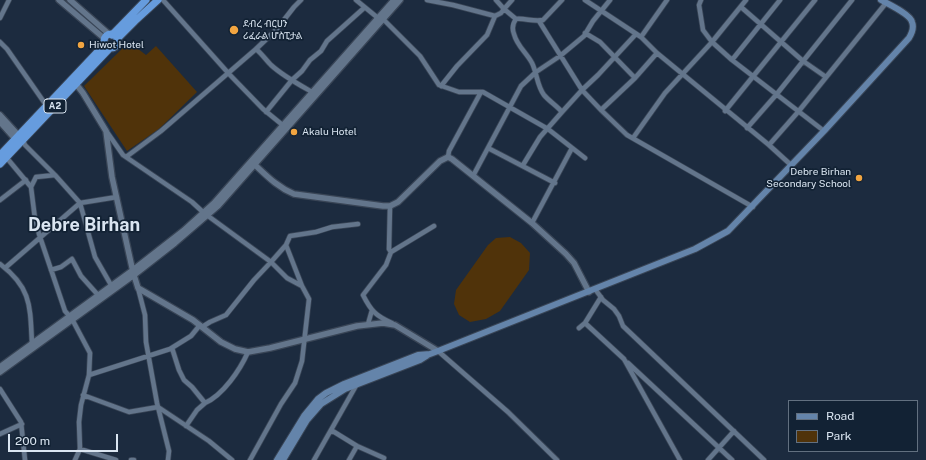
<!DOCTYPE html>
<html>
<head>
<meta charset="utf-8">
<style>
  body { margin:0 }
  #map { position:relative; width:926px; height:460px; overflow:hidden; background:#1c2b3f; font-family:"Public Sans",sans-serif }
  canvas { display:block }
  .legend { position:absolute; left:788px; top:400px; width:130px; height:52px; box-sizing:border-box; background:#122234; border:1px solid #627080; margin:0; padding:5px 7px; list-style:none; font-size:12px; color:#dae5f1 }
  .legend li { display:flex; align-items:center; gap:8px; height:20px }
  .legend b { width:20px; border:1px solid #627080 }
  .scale { position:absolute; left:8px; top:434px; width:110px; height:18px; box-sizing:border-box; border:2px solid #dae5f1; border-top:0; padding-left:5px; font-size:12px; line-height:14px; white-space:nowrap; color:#dae5f1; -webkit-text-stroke:3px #122234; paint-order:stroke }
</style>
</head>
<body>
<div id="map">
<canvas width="926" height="460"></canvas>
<ul class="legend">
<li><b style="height:5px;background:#6484aa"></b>Road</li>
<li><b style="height:11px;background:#50330a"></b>Park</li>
</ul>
<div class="scale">200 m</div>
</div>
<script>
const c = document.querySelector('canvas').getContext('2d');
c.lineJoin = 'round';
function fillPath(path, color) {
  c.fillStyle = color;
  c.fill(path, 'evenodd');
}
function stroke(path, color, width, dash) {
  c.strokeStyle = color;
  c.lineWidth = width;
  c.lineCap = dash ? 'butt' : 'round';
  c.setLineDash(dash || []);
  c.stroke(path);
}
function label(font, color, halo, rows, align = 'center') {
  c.font = font + ' "Public Sans","Noto Sans Ethiopic",sans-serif';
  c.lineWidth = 3.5;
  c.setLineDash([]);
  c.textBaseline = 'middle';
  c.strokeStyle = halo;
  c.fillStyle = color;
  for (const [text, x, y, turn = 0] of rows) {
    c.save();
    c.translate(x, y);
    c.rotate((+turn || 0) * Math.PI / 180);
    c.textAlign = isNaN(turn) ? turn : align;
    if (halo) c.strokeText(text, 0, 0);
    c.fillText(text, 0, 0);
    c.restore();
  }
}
fillPath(new Path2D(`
  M129,42L146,55L156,46L197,92L159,129L127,151L84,86Z
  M510,237L521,243L530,253L529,270L500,311L486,319L470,322L459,315L454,304L456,290L488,245L496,238Z`), '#50330a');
const minor = new Path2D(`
  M163,0L230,75L263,109L285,127
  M356,0L378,18L383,19L420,56L439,85L459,92H483L548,129L585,158
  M427,0L453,5L495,16L501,13L504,9L496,0
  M512,0L504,9L516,19
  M585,0L641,37L657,53L769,145L791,165
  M701,0L699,5L703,30L712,42L746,0
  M741,7L803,61L826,77
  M0,18L9,0
  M539,21L582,90L562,112C557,106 549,101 544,95C537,86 537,73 532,63C526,52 517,46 514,34C512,29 513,23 516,19C525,18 534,22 543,20L562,0
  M585,33L600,42L635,78
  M636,34L598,75L582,90L601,110L627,135L753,207
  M641,37L667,0
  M0,42L7,49L46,105
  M256,49L276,30L294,7L301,0
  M732,60L780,0
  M441,86L457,66L487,35L495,16
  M601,110L635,78L657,53
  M725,111L815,0
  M266,112L292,80L302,71L310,60L321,51L327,41L364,8
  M747,128L776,95L852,0
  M107,132L123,155L192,202L204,213L271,262L254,280L226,315L210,322L202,327
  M633,138L665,93L712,42L732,60L824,131
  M23,140L25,145L55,175
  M769,145L798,112L886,3
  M488,148L555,183
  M6,157L31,187L35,219L39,234L65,311L72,319L90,353L89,375L170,349L191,336L200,325
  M126,157L161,131L256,49C262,54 266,60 271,65C283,76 298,84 312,92
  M448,157L449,151L481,92
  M523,165L540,137L562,112
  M473,176L521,86L536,72L560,56L584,36L593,21L610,0
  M31,187L36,177L55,175L80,203L117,197
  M0,200L26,180
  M390,206L389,249L391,252
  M532,223L572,148
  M286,245L290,236L316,232L332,227L358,224
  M0,264C32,288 30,307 32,344
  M5,268L80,203L95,257L111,285
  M51,270L61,267L72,259L81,276L98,295
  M138,288L145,315L146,342L157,403L169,451L168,460
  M595,289L603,300L614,309L619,316L623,326L764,460
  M392,323C376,316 371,311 363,295L386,265L391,252L434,226
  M585,323L624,359L680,460
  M368,324L372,310
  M579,328L585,323L601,297
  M172,348L179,370L184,380L192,387L205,403L197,410L186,426
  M438,351L508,412L557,460
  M628,363L732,460
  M0,389L21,422L25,460
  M83,395L129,412L158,407L209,441L232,460
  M205,403C223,395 240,370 248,352
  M331,430L357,446L384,458
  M0,434L22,424
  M80,449L79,422L81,405L89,375
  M75,460L80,449L116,460
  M131,460H134
  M250,460L281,404L295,383L302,361L309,299L302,286L287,278L271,262L286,245L302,286
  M314,460L357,384V383
  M349,460L357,446
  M708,460L734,431`);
const tertiary = new Path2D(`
  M59,0L105,39
  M70,0L110,35
  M76,84L83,93L106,131L112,177L133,272L138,288L193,320L221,342L235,349L248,352L270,348L357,326L383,323L395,325L438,351
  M0,115L21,138
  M0,122L17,141
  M253,163C266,175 277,187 294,194L383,206H390L398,202L440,161L448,157L452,159L532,223L566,254L574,263L589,292
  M0,367L133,270L183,231L214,203L394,0
  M0,372L134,275L175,243L218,206L400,0`);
const secondary = new Path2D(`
  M277,460L304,416L318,399L326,393L344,384L418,355L430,354L438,351L695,249L728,231L824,131L909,38C912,33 914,27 912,22C910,14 888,4 881,0
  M283,460L307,420L321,404L345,389L420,360L428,355`);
const trunk = new Path2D(`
  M104 41a7 7 0 1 1 14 0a7 7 0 1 1-14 0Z
  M112,35L146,0
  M117,39L135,21L158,0
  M0,155L105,44
  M0,164L110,48`);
stroke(minor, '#394556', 6);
stroke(tertiary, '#394556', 8);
stroke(secondary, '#394556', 8);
stroke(trunk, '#394556', 9);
stroke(minor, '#63758b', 4.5);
stroke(tertiary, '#63758b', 5.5);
stroke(secondary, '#6484aa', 6);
stroke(trunk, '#669cde', 7);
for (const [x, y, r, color] of [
  [234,30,5,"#f2a541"],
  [81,45,4,"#f2a541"],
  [294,132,4,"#f2a541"],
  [859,178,4,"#f2a541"]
]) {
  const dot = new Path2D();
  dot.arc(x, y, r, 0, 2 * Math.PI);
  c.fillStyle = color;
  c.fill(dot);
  stroke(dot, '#122234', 1.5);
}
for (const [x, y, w] of [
  [55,106,22]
]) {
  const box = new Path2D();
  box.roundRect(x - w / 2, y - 7, w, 14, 3);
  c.fillStyle = '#122234';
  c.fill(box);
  stroke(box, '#dae5f1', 1);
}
label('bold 9px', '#dae5f1', null, [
  ["A2",55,106]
]);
label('10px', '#dae5f1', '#122234', [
  ["ደብረ ብርሀን",243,24],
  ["ሪፈራል ሆስፒታል",243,36],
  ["Hiwot Hotel",89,45],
  ["Akalu Hotel",302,132],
  ["Debre Birhan",851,172,"right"],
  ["Secondary School",851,184,"right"]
], 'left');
label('bold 18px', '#dae5f1', '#122234', [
  ["Debre Birhan",84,225]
]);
</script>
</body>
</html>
